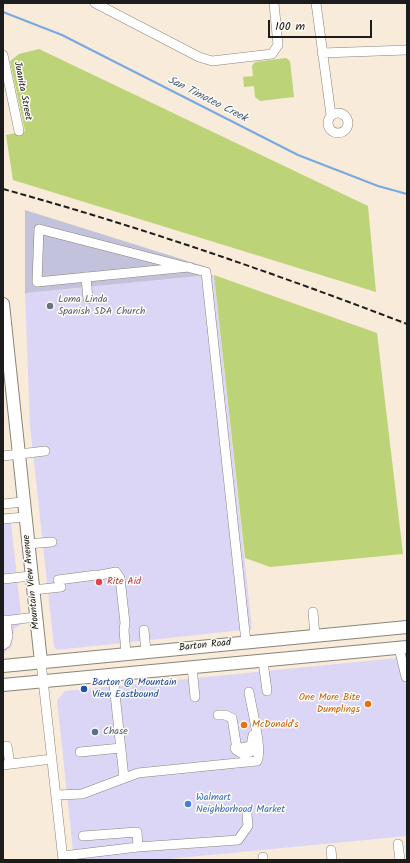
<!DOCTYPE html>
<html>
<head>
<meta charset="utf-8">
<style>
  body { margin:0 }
  #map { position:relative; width:410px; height:863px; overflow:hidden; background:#f8ebd9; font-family:Kalam,sans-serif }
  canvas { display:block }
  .frame { position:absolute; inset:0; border:4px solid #1c1c1c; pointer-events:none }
  .scale { position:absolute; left:268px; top:20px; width:104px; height:18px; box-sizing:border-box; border:2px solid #1c1c1c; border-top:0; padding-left:5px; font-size:12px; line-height:14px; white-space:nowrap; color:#1c1c1c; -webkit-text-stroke:3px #fdfcf7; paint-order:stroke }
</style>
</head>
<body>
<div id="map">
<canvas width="410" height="863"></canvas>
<div class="frame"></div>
<div class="scale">100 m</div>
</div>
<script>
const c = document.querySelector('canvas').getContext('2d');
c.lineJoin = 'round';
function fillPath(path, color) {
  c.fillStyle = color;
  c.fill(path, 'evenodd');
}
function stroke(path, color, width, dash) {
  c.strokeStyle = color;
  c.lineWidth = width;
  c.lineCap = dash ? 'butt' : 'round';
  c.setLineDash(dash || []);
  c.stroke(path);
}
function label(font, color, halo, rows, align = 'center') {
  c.font = font + ' Kalam,sans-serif';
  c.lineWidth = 3;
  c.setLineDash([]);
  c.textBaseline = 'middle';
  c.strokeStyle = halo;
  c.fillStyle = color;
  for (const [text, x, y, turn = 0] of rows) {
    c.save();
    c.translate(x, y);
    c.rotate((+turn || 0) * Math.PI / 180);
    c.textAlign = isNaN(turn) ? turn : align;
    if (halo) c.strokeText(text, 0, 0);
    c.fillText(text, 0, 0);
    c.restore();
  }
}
fillPath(new Path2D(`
  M214,275L252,629L57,650L54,647L30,425L25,293Z
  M3,513H10L22,624L14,629L12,646L3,654Z
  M407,657V836L158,860H74L57,700L65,691Z`), '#dcd6f6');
fillPath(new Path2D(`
  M25,210L210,268L211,275L25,293Z`), '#c2c2dc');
fillPath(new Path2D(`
  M39,49L368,206L376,292L13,180L6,135L25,131L10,61L19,54Z
  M286,58L290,61L294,97L260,101L255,97L254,86L244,87L243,77L253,76L252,66L255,62Z
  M214,275L377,333L403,554L270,567L245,558Z`), '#bcd378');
stroke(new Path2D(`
  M3,12L62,35L298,155L378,186L407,194`), '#78a8e2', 2);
const minor = new Path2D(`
  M95,3L199,57L212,61L272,54L278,45L274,3
  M316,3L331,115
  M322,53L407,50
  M3,55L19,131
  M328 123a10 10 0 1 1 20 0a10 10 0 1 1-20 0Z
  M189,267L37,282L39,229L206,272L246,642
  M86,277L88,299
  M3,456L45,451
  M3,504L23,502
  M3,519L24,517
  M27,544L52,542
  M100,575L116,572L120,578L125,623L124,630L126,654
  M3,579L31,576
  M58,580L96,575
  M33,590L61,587
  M313,612L315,636
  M3,621L36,617
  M144,630L146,652
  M3,645L6,643L8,636L6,620
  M399,648L406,677
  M263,661L267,691
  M41,662L63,860
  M192,667L195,697
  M113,675L124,778
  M218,715H225L232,718L237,749L251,746L253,735
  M7,746L10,764
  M235,748L236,750L244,755L253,751L254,743
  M80,752L121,748
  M3,765L52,759
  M56,795L82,794L138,773L257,761C263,750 251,706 249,692
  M83,836L137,832L138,847
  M398,844L400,860
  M331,850L332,860
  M63,856L138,847L238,840L248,826L247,814
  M263,857V860`);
const major = new Path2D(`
  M3,304L41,662
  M3,666L407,627
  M3,685L407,647`);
stroke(minor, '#8a847a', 10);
stroke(major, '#8a847a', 14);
stroke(minor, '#fff', 9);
stroke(major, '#fff', 12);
stroke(new Path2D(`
  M3,189C141,227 274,273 407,324`), '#1c1c1c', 2, [6, 3]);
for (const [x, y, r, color] of [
  [50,306,4,"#6b7280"],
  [99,582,4,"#e0444e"],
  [84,689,4,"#1a4fb4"],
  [368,704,4,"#e8710a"],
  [244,725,4,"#e8710a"],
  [95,732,4,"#5c6f8a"],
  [188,804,4,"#3f7fe0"]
]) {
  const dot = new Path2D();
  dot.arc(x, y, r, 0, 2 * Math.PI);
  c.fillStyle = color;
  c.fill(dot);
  stroke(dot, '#fdfcf7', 1.5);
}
label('10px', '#1c1c1c', '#fdfcf7', [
  ["Juanita Street",22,91,79],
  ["Mountain View Avenue",32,582,-96],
  ["Barton Road",205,646,-6]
]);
label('10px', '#5b616d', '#fdfcf7', [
  ["Loma Linda",58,300],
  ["Spanish SDA Church",58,312]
], 'left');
label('10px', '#be3a42', '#fdfcf7', [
  ["Rite Aid",107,582]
], 'left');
label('10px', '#164399', '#fdfcf7', [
  ["Barton @ Mountain",92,683],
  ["View Eastbound",92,695]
], 'left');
label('10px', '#c56008', '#fdfcf7', [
  ["One More Bite",360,698],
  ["Dumplings",360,710],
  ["McDonald's",252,725,"left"]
], 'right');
label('10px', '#4e5e75', '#fdfcf7', [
  ["Chase",103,732]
], 'left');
label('10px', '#366cbe', '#fdfcf7', [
  ["Walmart",196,798],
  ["Neighborhood Market",196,810]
], 'left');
label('italic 11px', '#455b75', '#fdfcf7', [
  ["San Timoteo Creek",207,100,27]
]);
</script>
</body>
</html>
